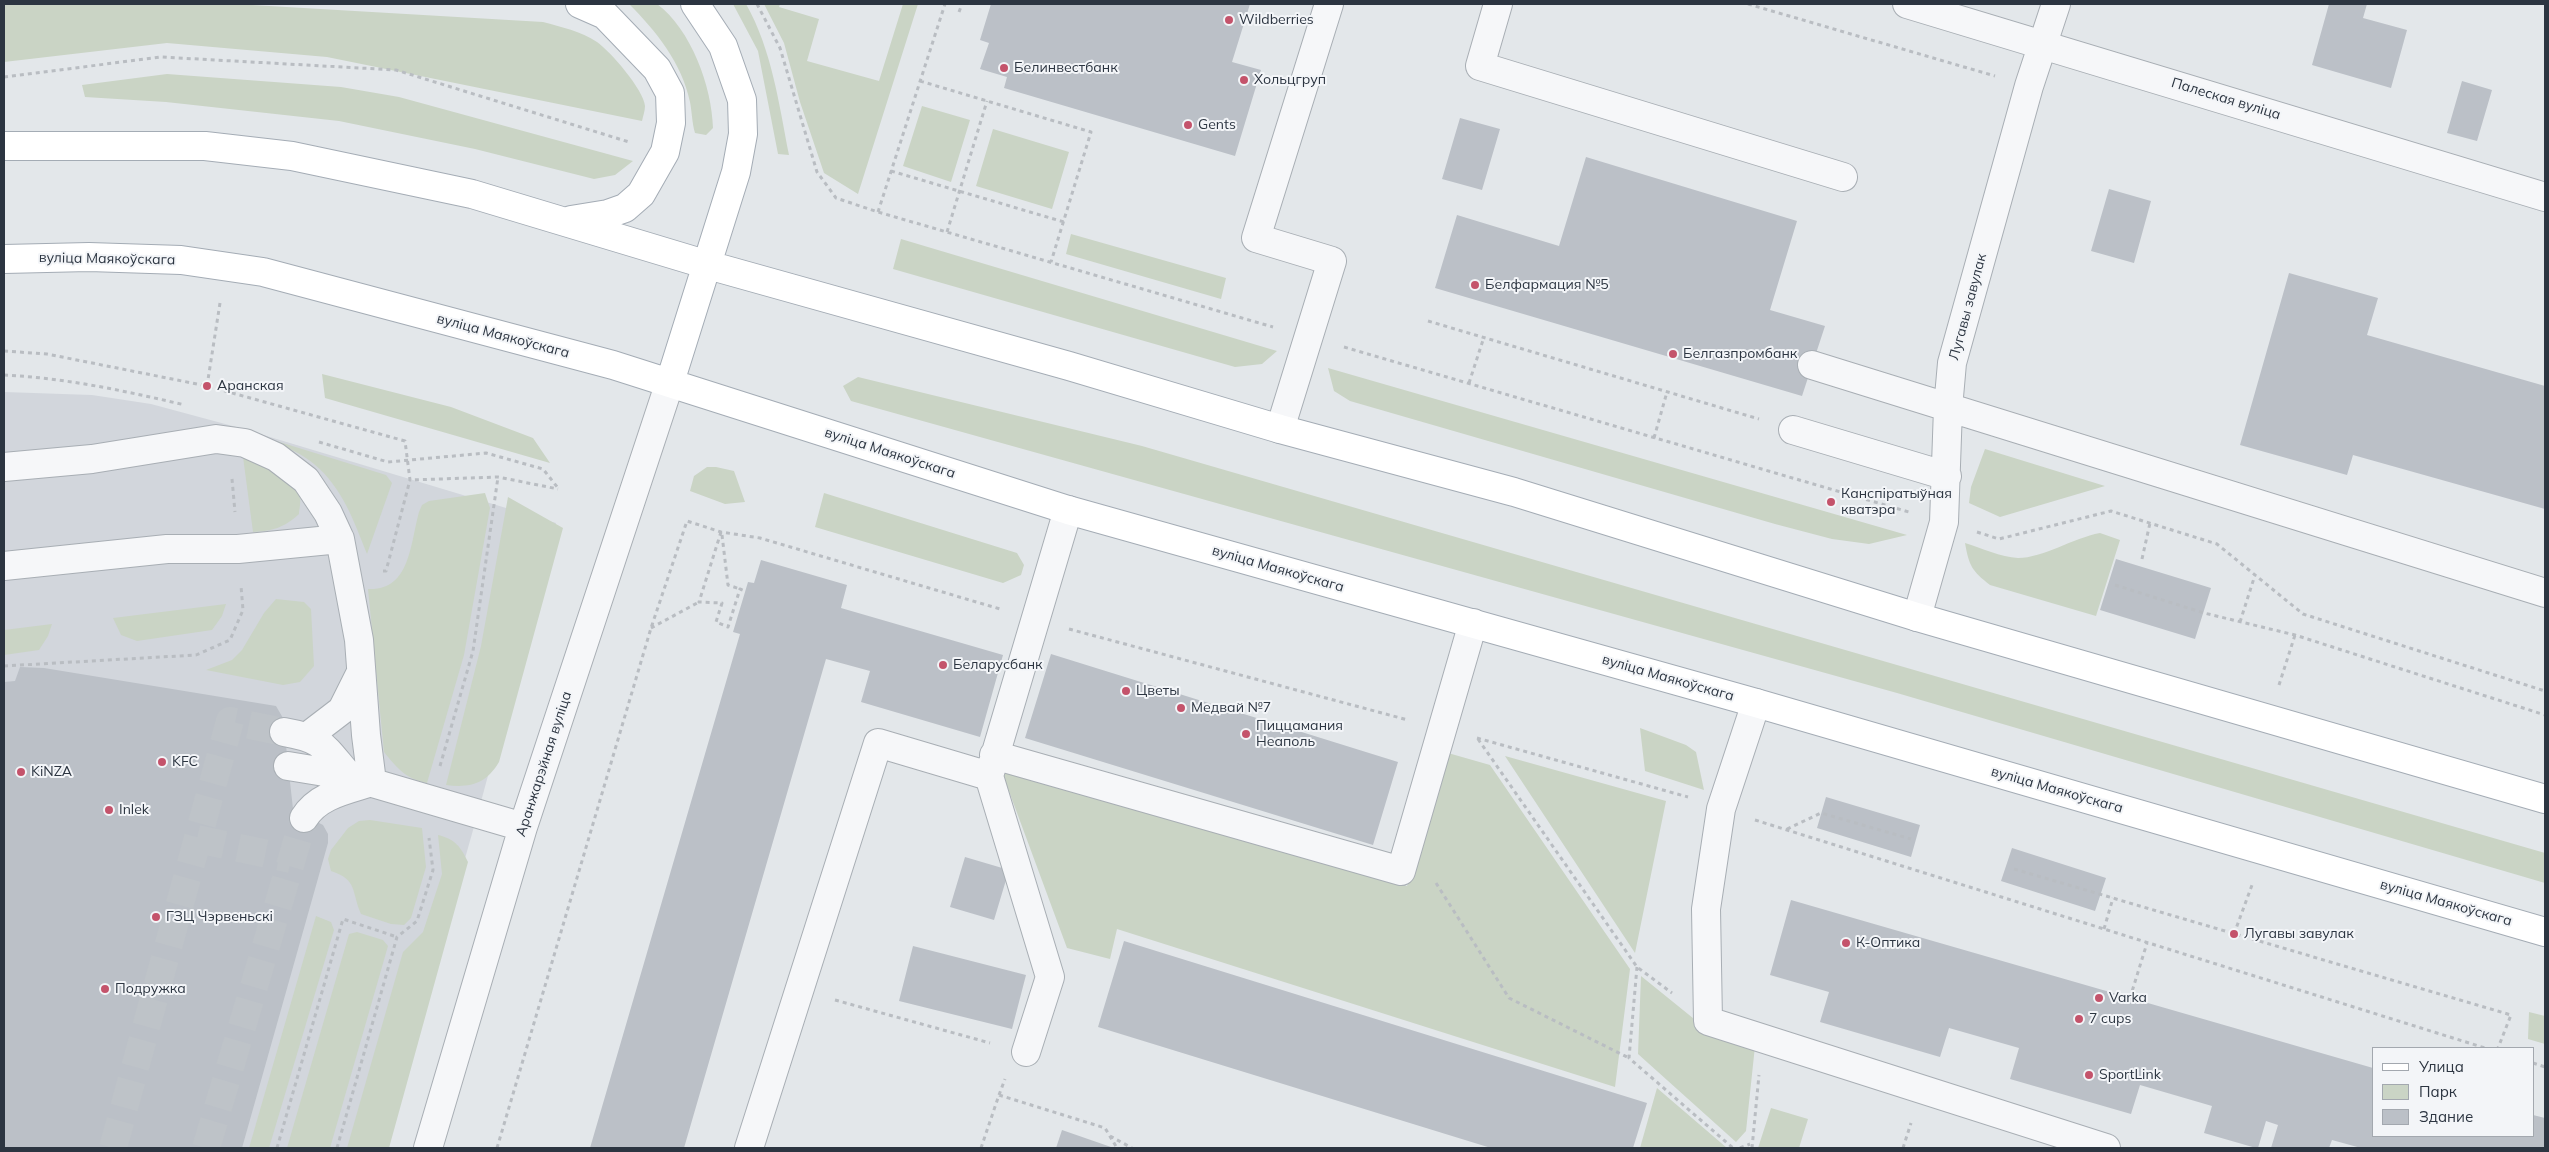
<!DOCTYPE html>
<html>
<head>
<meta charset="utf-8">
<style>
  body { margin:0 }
  #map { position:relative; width:2549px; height:1152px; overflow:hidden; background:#e3e7ea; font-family:Mulish,sans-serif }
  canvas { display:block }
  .frame { position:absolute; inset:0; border:5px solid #2c3541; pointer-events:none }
  .legend { position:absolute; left:2372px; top:1047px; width:162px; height:90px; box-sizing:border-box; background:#f3f5f8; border:1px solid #a3a8af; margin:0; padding:6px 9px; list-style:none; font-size:15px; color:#2c3541 }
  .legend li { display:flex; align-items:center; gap:10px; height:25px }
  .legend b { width:25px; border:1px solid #a3a8af }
</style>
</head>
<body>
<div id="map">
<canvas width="2549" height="1152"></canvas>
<div class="frame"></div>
<ul class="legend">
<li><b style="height:6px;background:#fff"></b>Улица</li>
<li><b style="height:14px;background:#cad4c5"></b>Парк</li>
<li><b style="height:14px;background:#bbc0c7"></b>Здание</li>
</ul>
</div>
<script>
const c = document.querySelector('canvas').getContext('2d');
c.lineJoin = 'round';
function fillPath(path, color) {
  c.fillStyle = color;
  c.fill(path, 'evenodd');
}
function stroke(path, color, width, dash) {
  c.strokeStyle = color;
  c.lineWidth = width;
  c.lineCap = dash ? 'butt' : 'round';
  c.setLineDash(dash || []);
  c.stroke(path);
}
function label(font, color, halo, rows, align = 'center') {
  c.font = font + ' Mulish,sans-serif';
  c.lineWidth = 4;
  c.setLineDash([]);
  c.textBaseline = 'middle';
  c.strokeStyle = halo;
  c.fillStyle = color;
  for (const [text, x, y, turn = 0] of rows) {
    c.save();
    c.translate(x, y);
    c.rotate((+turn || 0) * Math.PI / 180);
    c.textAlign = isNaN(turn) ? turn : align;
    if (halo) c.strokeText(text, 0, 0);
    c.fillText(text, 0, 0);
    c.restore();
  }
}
fillPath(new Path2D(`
  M4,392L92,395L151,404L240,428L556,523L479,809L383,1148H4Z`), '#d2d6dc');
fillPath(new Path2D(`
  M4,4H235L543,22C561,27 581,31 597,42C610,51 644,90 645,106C645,111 643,116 642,121L327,57L167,43L4,62Z
  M629,4H657C691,29 712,87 713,128L706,135L695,133C692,123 692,112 690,102C682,63 656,31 629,4Z
  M733,4H746C772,50 779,104 789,155L778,154L758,51Z
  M764,4H780L779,7L819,19L807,61L879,81L903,4H918L858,194L824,173L800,102L784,43Z
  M167,74L341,87L399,97L633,161L615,175L594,179L475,149L339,121L166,102L85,97L82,85Z
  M922,106L970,120L951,182L903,166Z
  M993,129L1069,152L1052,209L976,186Z
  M1071,234L1226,278L1221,299L1066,254Z
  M901,239L1277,351L1262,364L1235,367L893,269Z
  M1328,368L1907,535L1869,544L1832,539L1775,524L1350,401L1334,391Z
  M322,374L451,407L533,438L550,463L325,398Z
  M858,377L1142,446L2545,853V883L1897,693L851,401L843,386Z
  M273,440L386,475L392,483L367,554C354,521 342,487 314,464C303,454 286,448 273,440Z
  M1985,449L2105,486L2000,517L1969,503L1971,487Z
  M243,457C261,465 295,475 300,498C301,503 299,510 299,514C284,528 272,531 253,532Z
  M707,467H716L734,471L745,502L725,504L690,491L694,476Z
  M485,493L490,508L464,655L427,783C406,779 397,768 384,752L368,589C410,591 410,545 419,512L422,505L429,501Z
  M824,493L1017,553L1024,565L1021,575L1003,583L815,527Z
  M508,497L563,528L499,762C486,784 470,788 446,785L481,646Z
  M2100,533L2120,540L2096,616L1990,585C1972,571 1969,566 1965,543C1981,548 2001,557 2018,558C2043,558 2073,538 2100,533Z
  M276,599L304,602L311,609L314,666L300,682L283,685L206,670L232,660L242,650L264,613Z
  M226,604L222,616L212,630L137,641L121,635L113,618Z
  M52,624L48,636L39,650L4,655V630Z
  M1640,728L1686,745L1696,752L1704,790L1645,771Z
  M1448,753L1490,765L1630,969L1615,1087L1117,929L1110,959L1067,948L1003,775L1006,766L1407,886Z
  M1505,756L1666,801L1635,953Z
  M370,820L422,828L426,867L411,918L404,925L391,924L361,914C351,891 358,880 331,871L328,859L331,850L348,828L359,821Z
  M438,835C455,839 461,847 468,862L389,1148H347L403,952L423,932L442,874Z
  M316,916L331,922L334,930L269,1148H249Z
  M357,932L383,940L388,946L330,1148H287L349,934Z
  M1641,976L1704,1027L1755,1046L1746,1131L1736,1142L1638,1054Z
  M2529,1012L2545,1016V1044L2528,1039Z
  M1657,1088L1727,1148H1640Z
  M1771,1108L1808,1119L1799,1148H1758Z`), '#cad4c5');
fillPath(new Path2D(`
  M991,4H1250L1232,62L1261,70L1235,156L1004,88L1007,77L980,69L989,43L980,40Z
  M2329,4H2367L2363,18L2407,30L2391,88L2312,65Z
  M2462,81L2492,90L2477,141L2447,133Z
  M1460,118L1500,129L1482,190L1442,179Z
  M1586,157L1797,221L1770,310L1825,326L1802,396L1435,288L1457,215L1559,246Z
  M2109,189L2151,201L2134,263L2091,251Z
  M2289,273L2378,298L2367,335L2545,386V509L2353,455L2347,475L2240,445Z
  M2116,559L2211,588L2195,639L2100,610Z
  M761,560L847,585L841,608L1003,655L980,737L861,702L870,671L826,659L684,1148H590L740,634L733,632L748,582L754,583Z
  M1051,654L1398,762L1373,845L1025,738Z
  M20,667L44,668L276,706L283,718L293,809L296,816L315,821L323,825L328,834V843L242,1148H4V682L15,681Z
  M1826,797L1920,825L1911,857L1817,828Z
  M2012,848L2106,878L2095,911L2001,881Z
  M965,857L1009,870L994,920L950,907Z
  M1791,900L2373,1068V1136H2533V1115L2545,1118V1148H2361L2332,1140L2329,1148H2271L2278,1125L2266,1121L2258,1148H2256L2204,1133L2212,1106L2140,1085L2131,1114L2010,1079L2019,1048L1949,1028L1940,1057L1820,1022L1829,992L1770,975Z
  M1124,941L1647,1103L1633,1148H1491L1098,1027Z
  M913,946L1026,975L1012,1029L899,1001Z
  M1062,1130L1111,1147L1110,1148H1056Z`), '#bbc0c7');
stroke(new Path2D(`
  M197,839L291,859
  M113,1148L230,721L284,732
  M206,1148L304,818`), '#bec3c8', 28, [28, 14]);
const minor = new Path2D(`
  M1498,4L1480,66L1843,177
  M1907,4L2545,197
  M1812,365L2545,593
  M1280,429L1332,261L1256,238L1329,4
  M1793,430L1947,476
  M4,467L92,459L216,439L245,443L276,457L306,480L328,513L340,539
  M4,566L167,549H238L340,539L359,640L366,735L372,782
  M1917,617L1944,522L1948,408L1952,363L2029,86L2056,4
  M1756,703L1721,809L1706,909L1708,1021L2106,1148
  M284,732C324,739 323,746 349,776
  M308,736L342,710L361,672
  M994,755L1401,871L1473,623
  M288,766L349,776L523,827
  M989,776L1050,977L1026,1052
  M304,818C318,795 347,790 372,782
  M428,1148L523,827L670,382
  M749,1148L878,743L989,776L1068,510`);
const major = new Path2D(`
  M4,146H205L292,156L472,194L708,265L1069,366L1280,429L1514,492L1917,617L2545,799
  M571,220L608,214L625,208L641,194L665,152L671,123L670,93L657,69L605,15L580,4
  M4,259L89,257L181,260L263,272L613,365L1068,510L1756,703L2545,932
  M670,382L736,172L743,134L742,100L723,46L695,4`);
stroke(minor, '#a8aeb4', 30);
stroke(major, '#a4acb5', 30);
stroke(new Path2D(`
  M757,4L780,48L817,172L836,198L878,212L1273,327
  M1748,4L1995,76
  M959,12L962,4
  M4,77L161,57L396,70L629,142
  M920,81L1091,132L1051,262
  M891,171L1064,222
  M878,212L945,4
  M947,232L987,101
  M1428,321L1759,419
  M1344,347L1909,512
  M4,351L47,354L207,386L405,441L410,480L498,477L558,489
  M4,375C66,378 125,391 185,405
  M1469,383L1484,337
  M207,386L220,303
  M1654,438L1667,392
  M319,442L388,462L486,453L543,469L558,488
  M232,479L235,512
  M721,532L699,602L722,603L716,622L728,627L740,589L745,591
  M1977,532L1999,539L2111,511L2217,544L2303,614L2545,691
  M722,535L728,585L740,589
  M2142,559L2150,523
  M383,571H386L410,480
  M2115,585L2204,613L2295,635L2545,715
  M2240,622L2255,575
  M651,628L699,602
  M1069,629L1408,720
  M4,666L196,655L230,640L243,610L241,586
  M2279,685L2295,635
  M1477,738L1688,797
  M1478,739L1637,967L1672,993
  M440,766L473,651L498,477
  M1755,820L2485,1048
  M1787,829L1821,813L1911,839
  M2014,869L2511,1015L2498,1048
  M1436,883L1509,998L1629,1058
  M2104,929L2113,898
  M2234,934L2252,885
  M1637,967L1629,1058L1733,1148
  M2130,998L2147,943
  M835,1000L990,1043
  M2533,1063L2545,1067
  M999,1095L1005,1079
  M1110,1136L1132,1148
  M277,1148L343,919L397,937
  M337,1148L397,937L417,921L433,870L429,838
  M497,1148L651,628L687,521L721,532L760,538L1000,609
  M981,1148L999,1095L1105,1128L1117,1148
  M1740,1148L1750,1144
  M1752,1148L1759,1075
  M1903,1148L1911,1123`), '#b9bdc2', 3, [4, 4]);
stroke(minor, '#f6f7f9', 28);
stroke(major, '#fff', 28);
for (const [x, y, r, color] of [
  [1229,20,5,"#c4536b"],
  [1004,68,5,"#c4536b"],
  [1244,80,5,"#c4536b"],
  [1188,125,5,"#c4536b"],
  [1475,285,5,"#c4536b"],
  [1673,354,5,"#c4536b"],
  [207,386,5,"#c4536b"],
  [1831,502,5,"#c4536b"],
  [943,665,5,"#c4536b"],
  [1126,691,5,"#c4536b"],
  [1181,708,5,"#c4536b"],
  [1246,734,5,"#c4536b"],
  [162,762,5,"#c4536b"],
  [21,772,5,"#c4536b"],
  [109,810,5,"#c4536b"],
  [156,917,5,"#c4536b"],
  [2234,934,5,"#c4536b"],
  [1846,943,5,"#c4536b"],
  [105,989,5,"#c4536b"],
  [2099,998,5,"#c4536b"],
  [2079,1019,5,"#c4536b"],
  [2089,1075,5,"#c4536b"]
]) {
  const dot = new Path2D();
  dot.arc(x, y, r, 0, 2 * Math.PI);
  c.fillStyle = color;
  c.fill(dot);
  stroke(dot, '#f3f5f8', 2);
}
label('14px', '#2c3541', '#f3f5f8', [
  ["Wildberries",1239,20],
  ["Белинвестбанк",1014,68],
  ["Хольцгруп",1254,80],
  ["Gents",1198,125],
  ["Белфармация №5",1485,285],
  ["Белгазпромбанк",1683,354],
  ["Аранская",217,386],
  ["Канспіратыўная",1841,494],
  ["кватэра",1841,510],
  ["Беларусбанк",953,665],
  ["Цветы",1136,691],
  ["Медвай №7",1191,708],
  ["Пиццамания",1256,726],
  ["Неаполь",1256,742],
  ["KFC",172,762],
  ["KiNZA",31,772],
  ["Inlek",119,810],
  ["ГЗЦ Чэрвеньскі",166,917],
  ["Лугавы завулак",2244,934],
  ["К-Оптика",1856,943],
  ["Подружка",115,989],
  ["Varka",2109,998],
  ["7 cups",2089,1019],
  ["SportLink",2099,1075]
], 'left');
label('14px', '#2c3541', '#f3f5f8', [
  ["Палеская вуліца",2226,99,17],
  ["вуліца Маякоўскага",107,259,1],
  ["Лугавы завулак",1968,307,-75],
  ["вуліца Маякоўскага",503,336,15],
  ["вуліца Маякоўскага",890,453,18],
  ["вуліца Маякоўскага",1278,569,16],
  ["вуліца Маякоўскага",1668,678,16],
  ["Аранжарэйная вуліца",544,764,-72],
  ["вуліца Маякоўскага",2057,790,16],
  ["вуліца Маякоўскага",2446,903,16]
]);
</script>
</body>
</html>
